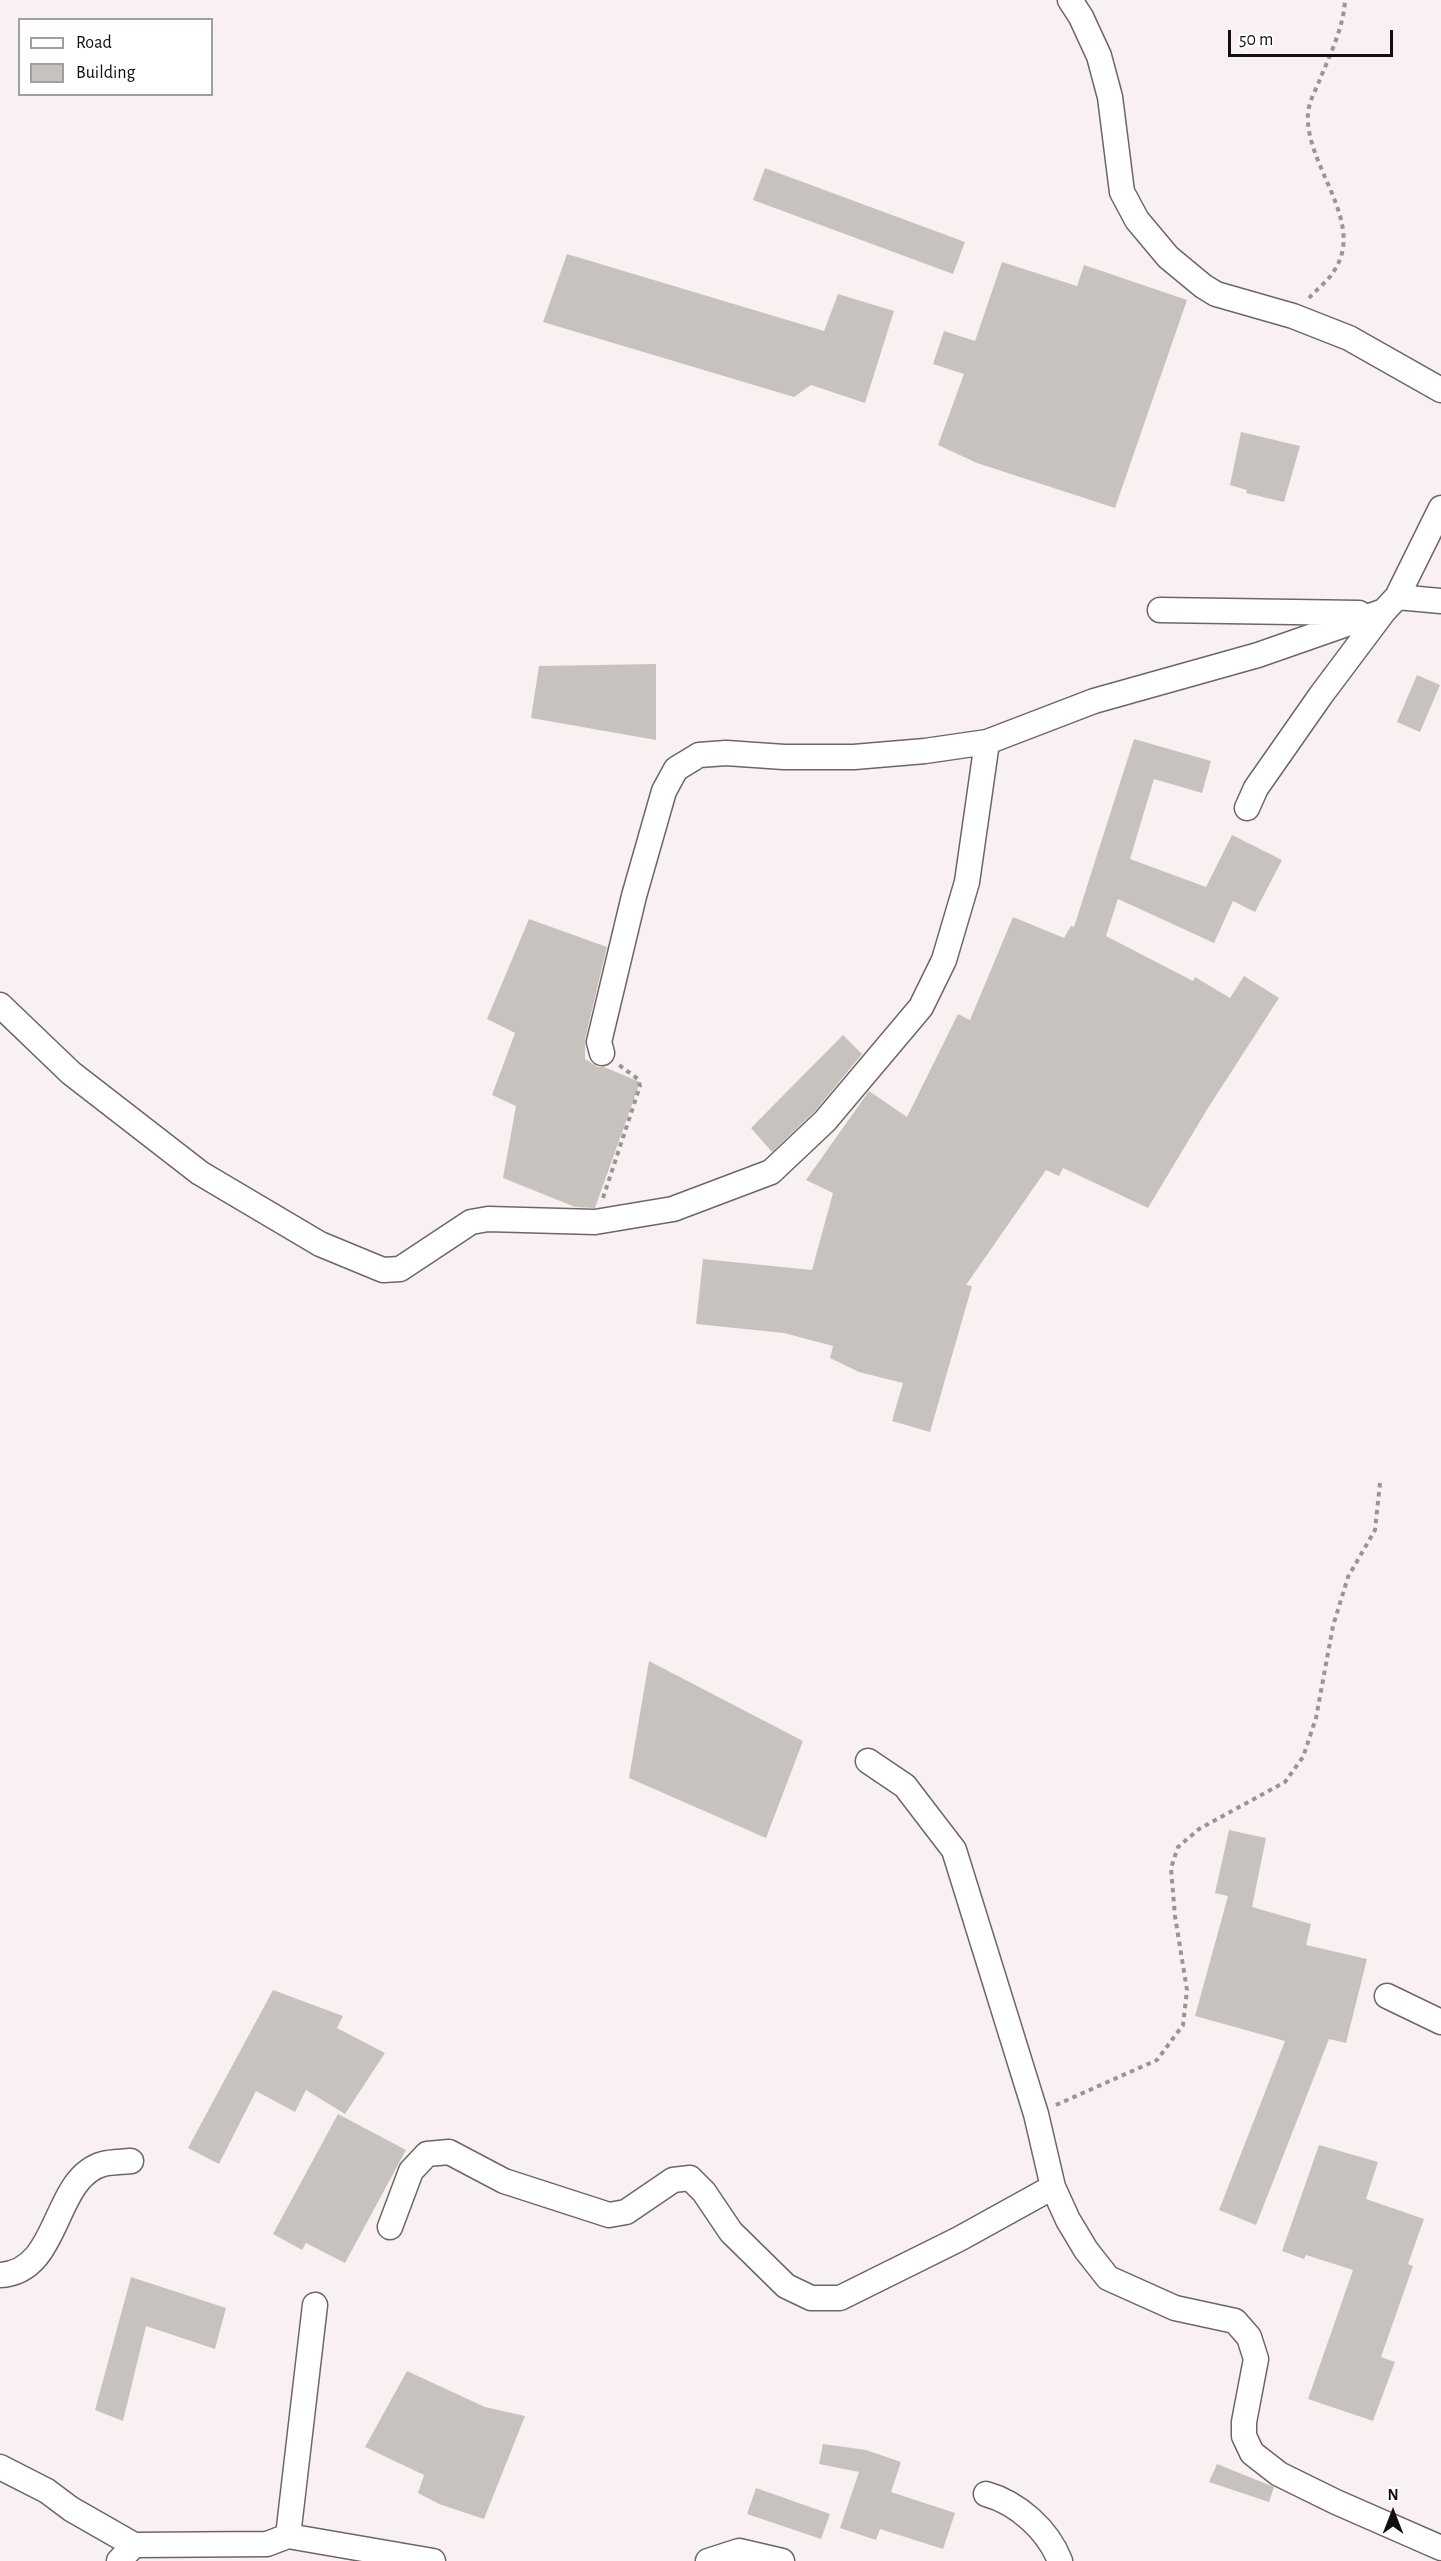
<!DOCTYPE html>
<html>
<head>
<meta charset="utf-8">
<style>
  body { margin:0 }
  #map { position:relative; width:1441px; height:2561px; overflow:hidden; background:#f9f1f1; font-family:"Alegreya Sans",sans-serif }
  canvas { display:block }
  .legend { position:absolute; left:18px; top:18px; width:195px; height:78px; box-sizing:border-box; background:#fff; border:2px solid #a09f9f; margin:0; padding:8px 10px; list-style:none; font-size:18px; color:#110f0f }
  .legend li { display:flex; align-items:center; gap:12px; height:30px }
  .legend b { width:30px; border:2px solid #a09f9f }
  .north { position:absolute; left:1363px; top:2483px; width:60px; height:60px; -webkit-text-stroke:4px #fff; paint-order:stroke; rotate:0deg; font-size:16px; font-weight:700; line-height:24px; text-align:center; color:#110f0f }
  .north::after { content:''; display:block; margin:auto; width:21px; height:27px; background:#110f0f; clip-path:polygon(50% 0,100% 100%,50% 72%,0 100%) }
  .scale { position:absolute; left:1228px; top:30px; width:165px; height:27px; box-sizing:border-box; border:3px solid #110f0f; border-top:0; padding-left:8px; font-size:18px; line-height:21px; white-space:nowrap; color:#110f0f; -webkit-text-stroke:4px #fff; paint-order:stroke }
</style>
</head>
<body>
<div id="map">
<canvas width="1441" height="2561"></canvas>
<ul class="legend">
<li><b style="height:8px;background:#fff"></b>Road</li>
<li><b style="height:16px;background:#c8c2bf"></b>Building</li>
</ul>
<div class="north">N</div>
<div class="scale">50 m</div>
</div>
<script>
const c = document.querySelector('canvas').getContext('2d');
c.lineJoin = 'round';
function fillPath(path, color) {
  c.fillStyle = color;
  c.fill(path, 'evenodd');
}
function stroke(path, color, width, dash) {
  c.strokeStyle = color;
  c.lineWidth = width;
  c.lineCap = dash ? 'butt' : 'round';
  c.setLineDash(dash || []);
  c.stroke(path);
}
fillPath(new Path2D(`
  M765,168L965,242L953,274L753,200Z
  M567,254L824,331L838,294L894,311L865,403L811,385L794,397L543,322Z
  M1002,262L1077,286L1084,265L1187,300L1115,508L977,463L938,445L964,374L933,364L944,331L975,341Z
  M1241,432L1300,446L1284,502L1246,493L1247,490L1230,485Z
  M656,664V740L531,718L539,666Z
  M1417,675L1440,685L1420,732L1397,722Z
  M1134,739L1211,761L1202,793L1154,779L1130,859L1206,887L1232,835L1282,860L1255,912L1233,901L1214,943L1118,899L1106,936L1193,981L1195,977L1230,998L1244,976L1279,998L1208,1108L1148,1208L1063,1168L1059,1176L1046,1170L966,1285L972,1286L930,1432L892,1421L903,1383L859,1372L830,1358L833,1346L784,1333L696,1324L703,1259L812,1270L833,1193L806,1180L869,1091L907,1117L958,1014L970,1020L1013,917L1064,938L1071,926L1074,927Z
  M529,919L607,947L585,1039V1059L598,1067H604L640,1082L595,1208L575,1207L503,1178L516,1106L492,1095L515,1033L487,1019Z
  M843,1035L862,1054L815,1111L772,1152L751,1128Z
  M649,1661L803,1741L766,1838L629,1778Z
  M1229,1830L1266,1838L1252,1907L1311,1924L1306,1945L1367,1959L1346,2043L1329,2039L1256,2225L1219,2210L1285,2041L1195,2016L1228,1896L1215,1893Z
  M273,1990L343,2016L337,2028L385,2053L345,2114L306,2090L295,2112L256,2091L219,2164L188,2148Z
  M338,2114L406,2150L345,2263L306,2243L302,2250L273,2234Z
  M1319,2145L1378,2162L1366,2199L1424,2219L1408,2264L1413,2266L1381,2357L1395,2362L1373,2421L1308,2399L1353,2270L1306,2255L1304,2259L1282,2251Z
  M131,2277L226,2308L215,2349L146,2326L123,2421L95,2410Z
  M407,2371L485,2407L525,2416L484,2519L439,2504L418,2493L424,2475L365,2447Z
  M823,2444L866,2450L901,2462L891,2492L955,2513L943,2549L880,2529L876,2540L840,2528L859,2472L819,2464Z
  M1217,2464L1274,2487L1269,2502L1209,2482Z
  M756,2488L830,2514L821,2539L747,2514Z`), '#c8c2bf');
const street = new Path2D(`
  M1070,0L1081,17L1099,56L1110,97L1122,192L1137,220L1168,257L1203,286L1216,294L1293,316L1349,338L1441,390
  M1397,597L1441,508
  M1160,610L1359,613
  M1247,808L1256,788L1321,695L1384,611
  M0,1005L71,1073L200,1173L320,1244L383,1270L400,1269L471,1222L488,1219L595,1222L673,1209L771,1172L825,1121L921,1007L944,960L967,882L987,742
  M602,1053L599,1042L634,896L664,791L676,769L699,755L726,753L784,757H854L925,751L987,742L1094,701L1258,655L1384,611L1397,597L1441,601
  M868,1761L905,1786L954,1850L1036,2114L1053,2187
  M1387,1996L1441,2022
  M390,2227L411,2171L427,2154L449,2152L504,2181L609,2215L626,2212L673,2180L690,2178L704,2192L731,2232L786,2286L811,2298H840L959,2239L1053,2187L1068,2220L1086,2250L1108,2278L1175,2308L1235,2321L1249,2337L1256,2359L1244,2422V2436L1252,2453L1279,2474L1336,2502L1441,2548
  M0,2275C61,2272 52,2178 103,2164C111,2162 122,2162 131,2161
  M0,2467L47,2491L71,2509L134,2545L267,2544L288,2536L433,2561
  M986,2494C1018,2503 1048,2530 1060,2561
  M288,2536L315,2305
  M119,2561L134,2545
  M708,2561L739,2551L782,2561`);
stroke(street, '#6d6666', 27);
stroke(new Path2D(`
  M1309,298C1317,289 1328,281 1334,271C1367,222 1304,165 1308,113C1309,101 1316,90 1320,79C1330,55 1344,26 1345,0
  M603,1198L640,1086L638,1079L619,1065
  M1056,2105L1157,2060L1183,2025L1187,1990L1175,1916L1171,1868L1178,1847L1199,1829L1285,1782L1303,1757L1316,1718L1333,1626L1348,1577L1375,1530L1380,1483`), '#9a9494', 4, [4.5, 4.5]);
stroke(street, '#fff', 24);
</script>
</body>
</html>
